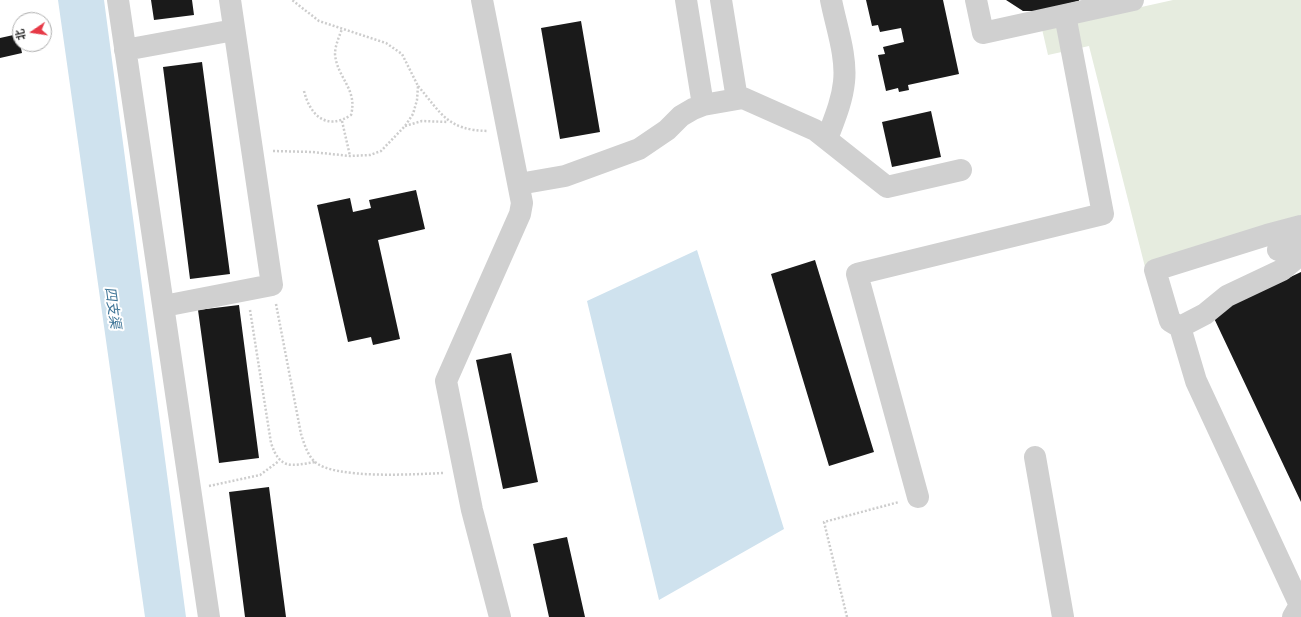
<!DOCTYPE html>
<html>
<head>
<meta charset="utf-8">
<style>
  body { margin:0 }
  #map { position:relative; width:1301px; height:617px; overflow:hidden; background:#fff; font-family:Overpass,"Noto Sans SC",sans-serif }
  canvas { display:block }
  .north { position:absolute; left:12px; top:12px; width:40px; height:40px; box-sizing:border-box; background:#fff; border:1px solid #adadad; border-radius:50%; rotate:257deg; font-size:11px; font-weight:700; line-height:16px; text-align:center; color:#333 }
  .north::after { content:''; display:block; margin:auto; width:14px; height:18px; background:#e63946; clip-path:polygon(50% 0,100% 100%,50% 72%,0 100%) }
</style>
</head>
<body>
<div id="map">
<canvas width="1301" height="617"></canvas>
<div class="north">北</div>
</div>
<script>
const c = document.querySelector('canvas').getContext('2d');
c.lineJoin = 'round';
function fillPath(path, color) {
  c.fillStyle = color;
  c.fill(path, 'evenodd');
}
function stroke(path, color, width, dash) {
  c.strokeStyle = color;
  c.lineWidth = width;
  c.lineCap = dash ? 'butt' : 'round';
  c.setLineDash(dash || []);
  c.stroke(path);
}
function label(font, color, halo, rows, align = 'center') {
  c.font = font + ' Overpass,"Noto Sans SC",sans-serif';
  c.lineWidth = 4;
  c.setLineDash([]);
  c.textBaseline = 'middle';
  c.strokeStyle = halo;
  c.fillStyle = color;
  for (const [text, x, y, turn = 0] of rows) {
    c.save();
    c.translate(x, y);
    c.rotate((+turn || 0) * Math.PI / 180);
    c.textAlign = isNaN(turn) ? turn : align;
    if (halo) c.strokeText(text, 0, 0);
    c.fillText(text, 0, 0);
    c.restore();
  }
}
fillPath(new Path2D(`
  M1173,0H1301V215L1145,267L1089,46L1048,55L1042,29Z`), '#e6ecdf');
fillPath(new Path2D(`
  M58,0H104L186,617H145Z
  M697,250L784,529L659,600L587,301Z`), '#cfe2ee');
fillPath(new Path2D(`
  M151,0H192L194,15L154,20Z
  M866,0H943L959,74L908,85L909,90L899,92L898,88L886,91L878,55L885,54L883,47L904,42L901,28L880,32L878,25L872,26Z
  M1006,0H1079V1L1037,11H1023Z
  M581,21L600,132L560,139L541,28Z
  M18,34L22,53L0,58V38Z
  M202,62L230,274L190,279L163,67Z
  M931,111L941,157L892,167L882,122Z
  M416,190L425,229L378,240L400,339L373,345L371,337L348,342L317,205L350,198L353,212L371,208L369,200Z
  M815,260L874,452L829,466L771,274Z
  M1301,272V502L1212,314Z
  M239,305L259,458L219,463L198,310Z
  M511,353L538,482L503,489L476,360Z
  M269,487L286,617H245L229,492Z
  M567,537L585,617H549L533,544Z`), '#1a1a1a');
stroke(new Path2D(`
  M418,86C442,114 447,130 488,131
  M304,91C310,115 326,131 351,115C358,89 337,78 335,54C335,46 339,37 342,29
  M342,121L350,156
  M405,126L422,121L448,122
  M273,151L312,152L350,156L370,155L381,151L405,126L413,114L417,100L418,86L402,54L386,43L319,21L292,0
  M276,304L301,434C304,443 307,454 314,461C333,480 417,474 444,473
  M250,310L271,443C280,470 291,466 315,462
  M209,486L260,475L279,461
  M847,617L824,522L899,502`), '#cdcdcd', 2.5, [2, 2]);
stroke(new Path2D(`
  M118,0L209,617
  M482,0L522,203L520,214L446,381L472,510L500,617
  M686,0L703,105
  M721,0L737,99
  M976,0L983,33L1133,0
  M125,50L234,30
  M827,139C834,120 842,102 844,82C847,56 836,26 831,0
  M519,184L565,176L639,149L667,130L681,116L693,109L703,105L743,98L815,130L887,187L961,170
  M1278,250L1301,241
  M164,306L272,285L230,0
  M1180,327L1205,314L1227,296L1282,270L1301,254
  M1035,457L1063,617
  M918,497L857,274L1103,214L1065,15
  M1293,617L1300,605L1196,381L1180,327L1170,321L1155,270L1267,235L1301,226`), '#d0d0d0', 22);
label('italic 14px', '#3f7597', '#fff', [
  ["四支渠",111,308,82]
]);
</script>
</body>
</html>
